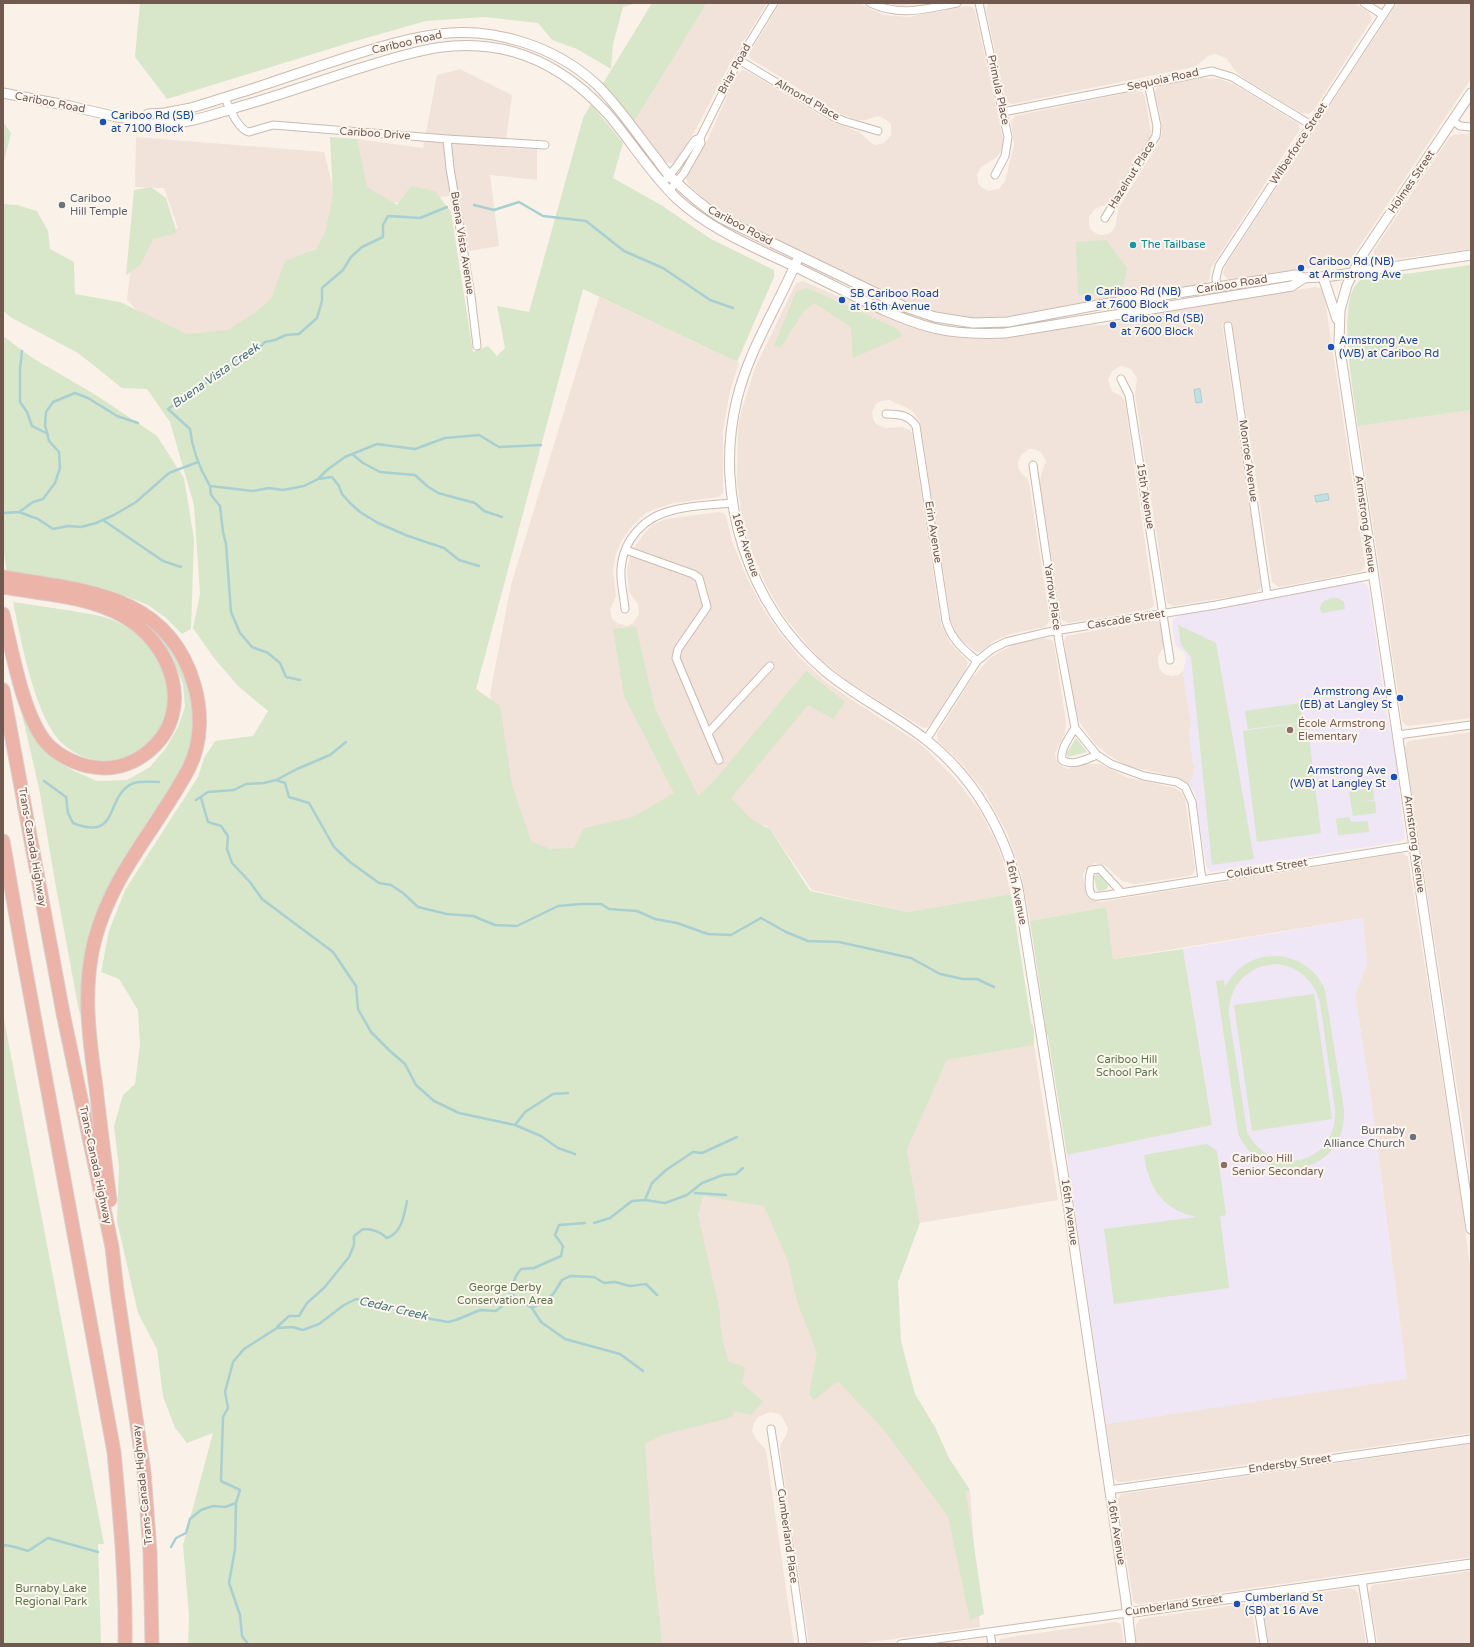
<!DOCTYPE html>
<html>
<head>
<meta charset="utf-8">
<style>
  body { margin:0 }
  #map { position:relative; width:1474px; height:1647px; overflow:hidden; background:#faf2e9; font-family:"Varela Round",sans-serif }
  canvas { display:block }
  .frame { position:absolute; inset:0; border:4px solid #715950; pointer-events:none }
</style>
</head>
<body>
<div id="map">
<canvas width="1474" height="1647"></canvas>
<div class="frame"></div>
</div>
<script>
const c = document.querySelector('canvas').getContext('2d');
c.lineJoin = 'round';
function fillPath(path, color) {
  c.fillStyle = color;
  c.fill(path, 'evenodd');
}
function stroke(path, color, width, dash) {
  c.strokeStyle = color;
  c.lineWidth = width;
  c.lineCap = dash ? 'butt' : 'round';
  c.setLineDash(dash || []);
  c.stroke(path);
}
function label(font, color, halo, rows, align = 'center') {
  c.font = font + ' "Varela Round",sans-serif';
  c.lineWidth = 4;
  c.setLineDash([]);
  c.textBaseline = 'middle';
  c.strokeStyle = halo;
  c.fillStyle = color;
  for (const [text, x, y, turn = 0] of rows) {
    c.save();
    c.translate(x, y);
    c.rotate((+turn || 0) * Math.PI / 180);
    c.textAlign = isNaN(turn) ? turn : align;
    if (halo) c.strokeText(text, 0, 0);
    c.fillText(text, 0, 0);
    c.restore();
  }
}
fillPath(new Path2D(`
  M707,3H767L730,64L696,129L677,160L673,163H668L663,161L634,122Z
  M780,3H859L870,9L884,15L908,17L966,6L972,7L975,11L1003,138L1002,149L997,157L981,167L977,175L978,183L982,188L988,191L999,189L1005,181L1014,145L1011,121L1015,116L1135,91L1142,92L1145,97L1151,133L1149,139L1110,201L1105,205L1095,209L1089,217V224L1091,230L1097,234L1102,235L1110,233L1115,227L1119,207L1160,141L1162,132V124L1155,94L1156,89L1161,84L1201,78L1220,79L1235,85L1296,122L1299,125L1300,129L1211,268L1209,280L1205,285L1133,298L1097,299L1078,306L1004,319H980L941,314L905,301L728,217L714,208L687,183L686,176L708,139L736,76L742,70L747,71L828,120L859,132L871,143L876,145L884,143L891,135V124L885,119L878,116L866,120H858L838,113L751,59L749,55L751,51Z
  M885,3H926L898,6Z
  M988,3H1354L1369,12L1372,19L1314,110L1309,114L1301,113L1245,79L1237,73L1226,58L1215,54L1208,56L1196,66L1185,69L1012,104L1007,102L1005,97L986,10Z
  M1397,3H1471V79L1347,265L1300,269L1288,274L1228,280L1223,273L1225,266Z
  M460,69L512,95L505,148L537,149V180L490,175L499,246L469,251L451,196L360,207L357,139L423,148L437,75Z
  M1471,133V249L1383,261L1377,260L1374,258L1373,255L1374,250L1449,138L1453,135Z
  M136,137L324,152L335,195L329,226L320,246L287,264L268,311L228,330L190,337L146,320L127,300L133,243L178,228L164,188L135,187Z
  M803,281L839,297L858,302L897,321L929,333L958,338L988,339L1076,326L1104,325L1112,324L1130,317L1315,287L1320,288L1324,293L1365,564L1364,569L1359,572L1279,587L1272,582L1232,323L1222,324L1261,584L1260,589L1254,593L1174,606L1167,603L1135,395L1137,378L1131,369L1121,366L1112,371L1108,380L1112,391L1122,397L1125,402L1154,606L1148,610L1068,623L1061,619L1040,483L1041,475L1046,461L1041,452L1035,449H1029L1021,455L1018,462V467L1022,474L1027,478L1029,483L1050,621L1045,627L1010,634L994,641L980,652H976L960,639L955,630L951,621L920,422L913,412L905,407L889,400L881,401L876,404L872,412L873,419L876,424L886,428L903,427L910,430L912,433L941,624L950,643L966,659L968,663L966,669L931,724L926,728L922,727L849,682L823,661L808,646L783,615L766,585L751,550L746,533L741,511L737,481L738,428L741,412L755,368L795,285L797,283Z
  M599,297L739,363L730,391L723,431V493L719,497L674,503L653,510L646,513L633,525L622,540L616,554L613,570L616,596L610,610L612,619L617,623L627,626L633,623L639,614L638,604L629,592L627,571L631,552L645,532L654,524L666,519L718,512L723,513L726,516L732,541L747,578L763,609L782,636L802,660L825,681L846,696L916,741L927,750L957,781L980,811L996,842L1003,861L1011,894L908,912L812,890L770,829L765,825L751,824L545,861L515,835L490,694L511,585Z
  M1471,410V718L1408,726L1404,724L1402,720L1358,426Z
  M1152,620L1159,622L1160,624L1164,644L1163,648L1158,657L1159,668L1164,674L1171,676L1178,675L1183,671L1191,724L1189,736L1195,771L1192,778L1188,784L1176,777L1128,766L1108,755L1095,744L1084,729L1078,719L1073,701L1064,641L1066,636Z
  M1044,638L1052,640L1054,645L1066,721L1065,733L1055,753L1056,759L1059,764L1068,769L1086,764H1100L1126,777L1175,788L1181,792L1185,799L1195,868L1193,874L1189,876L1135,884L1122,881L1106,866L1095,863L1085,870L1083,875L1086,893L1092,900L1100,902L1402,853L1408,857L1461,1198L1471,1274V1433L1123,1482H1118L1114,1478L1106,1424L1407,1378L1371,1098L1355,995L1367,964L1363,918L1113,959L1105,907L1030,921L1021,873L1007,833L987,796L963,765L938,741L937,734L973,677L989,659L1001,651L1015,644Z
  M1471,732V1178L1405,748L1407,743L1409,741Z
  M1034,1045L1058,1200L920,1223L907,1150L947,1060Z
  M695,1193L772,1201L946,1498L970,1490L980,1627L857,1644H809L780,1449L781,1443L786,1436L788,1428L782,1417L779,1414L770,1412L758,1417L754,1423L752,1431L756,1439L766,1450L794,1644H656L639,1441L720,1329L697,1239Z
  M1471,1444V1557L1140,1604L1135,1603L1133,1600L1118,1502V1499L1121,1494Z
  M1471,1571V1644H1378L1369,1594L1371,1588L1373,1585Z
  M1350,1588L1356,1590L1358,1593L1366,1644H1268L1263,1609V1605L1266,1601Z
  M1243,1604L1249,1605L1252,1611L1257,1644H1135L1136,1625L1140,1619Z
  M1115,1622L1119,1623L1121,1626L1124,1644H998L1000,1639L1004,1638Z`), '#f1e3d9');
fillPath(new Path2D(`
  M1360,582L1366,584L1369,590L1388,723L1394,747L1405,838L1399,842L1211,872L1208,869L1206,865L1195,793L1188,784L1192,778L1195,771L1189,736L1191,724L1183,671L1186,659L1184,652L1176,646L1175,642L1172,625L1173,620L1178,616Z
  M1363,918L1367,964L1355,995L1371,1098L1407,1379L1106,1424L1067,1155L1212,1125L1183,949Z`), '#efe6f6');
fillPath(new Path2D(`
  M140,3H636L623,7L613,44L611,69L577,49L552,40L538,23L485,17L426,21L352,42L167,99L135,57Z
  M652,3H707L634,122L602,85Z
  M591,104L623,143L613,178L661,205L711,239L774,270V277L737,362L583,289L476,689L500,706L512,785L531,841L550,849L574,848L584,828L633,817L674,793L624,696L613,629L636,627L655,709L698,796L714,781L806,671L845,702L833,719L808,705L731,798L752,820L770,829L810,891L908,912L1011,894L1031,1022C1036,1032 1033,1034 1034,1045L947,1060L907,1150L920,1223L898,1282L901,1341L915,1394L935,1427L949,1458L970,1490L965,1492L967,1499L984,1614L970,1620L948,1516L884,1430L838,1381L814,1400L809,1394L817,1353L797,1301L788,1261L764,1206L703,1196L698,1215L720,1312C720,1330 723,1345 729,1362L745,1367L742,1384L763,1401L751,1415L733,1411V1417L662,1435L645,1444L652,1548L662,1644H188L189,1615L183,1545L213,1433L187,1443L175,1428L163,1396L157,1349L138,1313L117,1221L119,1167L114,1126L123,1095L135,1084L140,1045L138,1010L119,979L101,972L109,931L125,890L198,777L204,758L215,741L253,736L268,711L238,686L214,658L193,628L200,594L194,505L170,422L147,389L122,388L78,353L12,318L3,311V204L17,205L37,211L48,231L50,249L74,262L75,294L120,302L187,334L228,330L256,312L271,299L285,261L316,249L325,233L333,195L330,137L357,139L367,187L397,205L411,186L435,191L451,212L473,352L488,346L497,356L505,348L497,306L529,312L583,118Z
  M3,122L11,133L3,165Z
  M151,187L166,198L177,233L153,239L140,265L126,275L134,190Z
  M1106,240L1127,268L1122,291L1078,295L1076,242Z
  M1471,265V410L1358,426C1355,400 1334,295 1361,280Z
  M807,288L896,328L903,336L853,358L851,327L814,303L803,312L781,347L774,346L796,292Z
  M3,336L31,357L99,397L157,436L184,478L194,539L191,629L182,634L166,618L148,605L128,597L100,589L15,575L7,571L3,550Z
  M1332,598H1338L1344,602L1345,609L1322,613L1320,608C1322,601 1325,600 1332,598Z
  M13,602C33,605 53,608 73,611C88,614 103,615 117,622C124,625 134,630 140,636C157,653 176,687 169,712C168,716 166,720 164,723C162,727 160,733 157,736C132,764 91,770 63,744C35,718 21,640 13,602Z
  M144,621L164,634L184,664L197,716L188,760L109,891L82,995V1016L79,1011L56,887L39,788L21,710L29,730L44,749L57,761L74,771L97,781L127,780L150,767L166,748L178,727L185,707L183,684L172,657L158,636Z
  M1178,625L1216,643L1254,859L1212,865L1191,657L1181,645Z
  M1300,703L1303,722L1248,729L1245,711Z
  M1307,722L1321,833L1257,842L1243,731Z
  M1076,738L1087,752L1068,757L1067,753Z
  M1373,788L1374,800L1359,802L1375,801L1376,813L1353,816L1349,792Z
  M1349,817L1351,822L1368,821L1369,832L1338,835L1336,819Z
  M1097,874C1101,875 1107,882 1108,887L1107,889L1100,891L1097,890L1094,877Z
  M1106,907L1113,959L1183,949L1212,1125L1067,1155L1048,1036C1044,1029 1044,1028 1045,1021L1030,921Z
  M1277,956C1299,958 1316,969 1325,990L1344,1110C1347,1175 1263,1192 1238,1133L1216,981L1224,980L1225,987C1236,967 1254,955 1277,956ZM1277,964C1299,967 1314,980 1320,1002L1335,1109C1338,1165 1272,1180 1247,1132L1229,1015C1228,986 1248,965 1277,964Z
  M1314,994L1332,1119L1252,1131L1234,1005Z
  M3,1014L104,1544H98L101,1644H3Z
  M1207,1144L1217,1151L1226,1215L1220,1216L1229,1288L1114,1304L1104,1229L1197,1217C1163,1210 1149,1189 1144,1155Z`), '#d8e6c9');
const water = new Path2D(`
  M1200,389L1202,402L1196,403L1194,390Z
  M1328,494L1329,500L1316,502L1315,496Z`);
fillPath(water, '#c0e0e1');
stroke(water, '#a8cfd2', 1);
stroke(new Path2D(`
  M474,205L494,210L519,202L543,216L586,221L624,251L663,268L710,300L733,308
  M447,207L420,218L388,216L383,225V237L362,247L351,257L343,270L322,288V301L317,318L299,334L286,335L275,340L265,342L255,352L233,362L219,376L206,383L168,409L190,429C192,449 200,469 210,486L253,491L269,488L283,490L304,486L318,479L327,470L345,457L377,444L415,449L445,438L479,435L499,447L541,445
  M22,351L20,369V402L27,412L32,426L48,434
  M352,454L363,463L380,472L415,475L427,486L438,493L475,503L484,511L502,517
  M318,479L332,477L339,486L342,494L350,503L360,512L378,523L408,536L444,548L459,560L479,566
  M210,486L211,495L220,506L223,532L226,544L231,612L240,633L252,647L268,653L280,663L286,677L300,680
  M19,512L33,502L43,499L55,483L60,468L59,452L49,441L45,425L46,412L53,402L75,393L88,398L117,416L138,423
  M3,513L19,512L38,519L53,529L68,526L81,527L96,523L114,515L136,502L169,473L198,462
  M103,520L163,561L181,567
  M276,780L297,769L330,755L346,742
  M44,781L66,797L68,813L73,823C118,841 106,801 128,786C136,780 149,782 159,782
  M201,798L208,822L221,826L228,836L227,849L232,863L250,882L262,899L333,952L356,986L358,1009L371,1032L390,1051L405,1064L416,1085L434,1101L459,1113L515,1125L541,1136L558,1148L575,1154
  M196,800L208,792L234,790L246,784L264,783L276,780L285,783L289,797L309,803L334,847L350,862L379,883L391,885L403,893L418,907L447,914L473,916L495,925L517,926L558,906L581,904H601L609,909L637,911L655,919L677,923L708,934L731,935L761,918L786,932L808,941L839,942L911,958L940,974L963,979H977L994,987
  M515,1125L525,1112L553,1094L568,1093
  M695,1193L726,1195
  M645,1200L665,1203L687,1195L702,1183L723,1175L736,1174L743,1168
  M594,1223L610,1218L632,1201L645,1200L652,1183L666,1170L693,1152L702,1153L737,1137
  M511,1294L532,1308L541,1322L565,1339L620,1354L643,1371
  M532,1308L546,1301L554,1293L562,1280L570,1276L594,1277L604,1283L615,1282L630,1286L646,1284L657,1295
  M277,1327L289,1316H299L307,1303L324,1288L349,1257L354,1245V1236L363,1229C373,1229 380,1231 387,1238C402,1233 404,1215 407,1201
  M236,1503L235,1549L229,1583L240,1615L242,1636L248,1644
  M3,1547L5,1545L15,1547L28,1551L48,1538L98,1552
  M171,1547L176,1538L186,1533L190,1519L201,1510L213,1506L225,1507L236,1503L240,1490L221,1481L223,1417L228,1408L225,1392L233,1362L244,1349L277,1328L292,1327L303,1330L319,1324L344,1305L356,1299L372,1301L420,1317L448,1322L456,1320L480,1310L496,1311C502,1306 509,1301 511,1293C515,1282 512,1280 521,1269L534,1268L561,1256L563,1246L555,1235L559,1225L585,1223`), '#a8cfd2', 2.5);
const minor = new Path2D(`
  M870,3C901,17 925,9 957,3
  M979,3L1008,137L1005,156L995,175
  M1364,3L1383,15
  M739,60L832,116L844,121L878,131
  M225,98C229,107 238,130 249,132L273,125L447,139L545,145
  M1003,112L1212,71L1232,77L1311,125
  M1453,121L1460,126L1471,127
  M447,139L450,168L471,296L477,346
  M662,184L677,166L695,140L700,138
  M669,191L684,173L701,143L700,138L739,60L774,3
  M1105,218L1156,136L1157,126L1148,83
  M1217,288L1216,278L1219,266L1391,3
  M1228,326L1267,595
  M1121,379L1129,395L1170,660
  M886,414C899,414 909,415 916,426L946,621C951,639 963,649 977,661
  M1033,465L1059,642L1075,728L1097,755L1111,764L1144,776L1177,782L1185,787L1192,802L1202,880
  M626,550L693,574L699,578L707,607L678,649L676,658L719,760
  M625,609C624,596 620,582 621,569C623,539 645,516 674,510C692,505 713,505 731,503
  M1075,728C1069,738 1060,749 1062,760C1073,767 1086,759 1097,755
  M708,733L770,666
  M1398,735L1471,725
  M926,740L977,661L992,649L1006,642L1048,632L1216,605L1373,575
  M1121,892L1100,869L1091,870C1089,876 1087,894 1094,896C1097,897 1104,895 1108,895L1414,846
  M771,1429L791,1558L803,1644
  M1109,1490L1471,1439
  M1362,1580L1372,1644
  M1256,1594L1264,1644
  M990,1632L992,1644
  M901,1644L1127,1613`);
const tertiary = new Path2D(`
  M3,93L70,106L117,117L144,120L149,124C158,124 169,125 178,123C198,120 219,113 238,107C282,95 324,79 367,66C418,50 461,37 514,52C549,62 581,85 606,112C630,139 649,172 676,198C713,233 769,253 814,276C851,294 894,318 933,328C957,334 981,334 1005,333L1292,286L1304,278
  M1471,93L1361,257L1347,285L1340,310L1339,343L1471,1229
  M144,120L148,114L165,113L191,108C231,96 271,83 311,69C353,55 396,40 439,34C494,27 555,46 596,84C617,104 634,130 652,153C658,160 663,169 669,175C685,191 702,206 721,218L905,307L935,317L973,323L1008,322L1098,305L1283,277L1295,275L1304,278L1332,276L1471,255
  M799,256C779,304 749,349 737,399C713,496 748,606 825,671C856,697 893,714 925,739C973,776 1004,830 1018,888L1068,1204L1126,1601L1131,1644
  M1323,277L1337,319
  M1127,1613L1471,1564`);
const motorway = new Path2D(`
  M3,577C82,591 167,592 194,684C202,711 202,742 189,768C158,827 113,872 95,939C82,987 89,1038 96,1087C100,1124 105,1162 110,1200
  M3,587C43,594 87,596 123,616C171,642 197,711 149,751C131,766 110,771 87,766C71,762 54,753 44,740C22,711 12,650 3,614
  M3,690L63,1013L112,1247L117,1291L144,1472L150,1552L152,1644
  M3,841L20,939L114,1452C120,1516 126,1580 125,1644`);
stroke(minor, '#cbbab0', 9);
stroke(tertiary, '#cbbab0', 11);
stroke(motorway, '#d7d1ce', 15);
stroke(minor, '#fff', 7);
stroke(tertiary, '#fff', 9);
stroke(motorway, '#ecb3a8', 13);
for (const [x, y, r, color] of [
  [103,122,4,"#1a4fb4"],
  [62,205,4,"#6b7280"],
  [1133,245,4,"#0f9aa8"],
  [1301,268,4,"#1a4fb4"],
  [1088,298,4,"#1a4fb4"],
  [842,300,4,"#1a4fb4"],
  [1113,325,4,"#1a4fb4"],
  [1331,347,4,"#1a4fb4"],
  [1400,698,4,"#1a4fb4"],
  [1290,730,4,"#8d6e63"],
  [1394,777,4,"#1a4fb4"],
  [1413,1137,4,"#6b7280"],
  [1224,1165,4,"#8d6e63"],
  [1237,1604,4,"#1a4fb4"]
]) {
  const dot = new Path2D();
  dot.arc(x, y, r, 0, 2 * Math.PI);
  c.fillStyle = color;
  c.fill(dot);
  stroke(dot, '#fdf6ef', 1.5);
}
label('11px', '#715950', '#fdf6ef', [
  ["Cariboo Road",407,43,-13],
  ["Briar Road",735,69,-61],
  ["Sequoia Road",1163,80,-12],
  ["Primula Place",998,90,78],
  ["Almond Place",807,100,30],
  ["Cariboo Road",50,103,11],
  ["Cariboo Drive",375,134,4],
  ["Wilberforce Street",1299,144,-57],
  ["Hazelnut Place",1132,175,-58],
  ["Holmes Street",1412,182,-56],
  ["Cariboo Road",740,226,28],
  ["Buena Vista Avenue",462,243,81],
  ["Cariboo Road",1232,285,-9],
  ["Monroe Avenue",1248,461,82],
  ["15th Avenue",1145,496,81],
  ["Armstrong Avenue",1365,524,82],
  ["Erin Avenue",933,532,81],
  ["16th Avenue",745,545,72],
  ["Yarrow Place",1052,597,82],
  ["Cascade Street",1126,620,-9],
  ["Armstrong Avenue",1414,844,82],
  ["Trans-Canada Highway",32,847,80],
  ["Coldicutt Street",1267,869,-9],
  ["16th Avenue",1016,892,78],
  ["Trans-Canada Highway",95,1165,78],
  ["16th Avenue",1069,1212,82],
  ["Endersby Street",1290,1464,-8],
  ["Trans-Canada Highway",143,1485,-96],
  ["16th Avenue",1116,1532,81],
  ["Cumberland Place",787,1536,82],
  ["Cumberland Street",1174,1606,-8]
]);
label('11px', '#164399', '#fdf6ef', [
  ["Cariboo Rd (SB)",111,116],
  ["at 7100 Block",111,129],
  ["Cariboo Rd (NB)",1309,262],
  ["at Armstrong Ave",1309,275],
  ["Cariboo Rd (NB)",1096,292],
  ["at 7600 Block",1096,305],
  ["SB Cariboo Road",850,294],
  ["at 16th Avenue",850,307],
  ["Cariboo Rd (SB)",1121,319],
  ["at 7600 Block",1121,332],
  ["Armstrong Ave",1339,341],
  ["(WB) at Cariboo Rd",1339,354],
  ["Armstrong Ave",1392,692,"right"],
  ["(EB) at Langley St",1392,705,"right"],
  ["Armstrong Ave",1386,771,"right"],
  ["(WB) at Langley St",1386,784,"right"],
  ["Cumberland St",1245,1598],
  ["(SB) at 16 Ave",1245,1611]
], 'left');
label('11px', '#5b616d', '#fdf6ef', [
  ["Cariboo",70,199],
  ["Hill Temple",70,212],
  ["Burnaby",1405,1131,"right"],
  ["Alliance Church",1405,1144,"right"]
], 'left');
label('11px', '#0d838f', '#fdf6ef', [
  ["The Tailbase",1141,245]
], 'left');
label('11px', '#785e54', '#fdf6ef', [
  ["École Armstrong",1298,724],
  ["Elementary",1298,737],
  ["Cariboo Hill",1232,1159],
  ["Senior Secondary",1232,1172]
], 'left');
label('11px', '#5b764a', '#fdf6ef', [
  ["Cariboo Hill",1127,1060],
  ["School Park",1127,1073],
  ["George Derby",505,1288],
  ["Conservation Area",505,1301],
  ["Burnaby Lake",51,1589],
  ["Regional Park",51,1602]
]);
label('italic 12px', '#49777b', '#fdf6ef', [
  ["Buena Vista Creek",216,376,-35],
  ["Cedar Creek",393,1309,13]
]);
</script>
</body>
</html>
